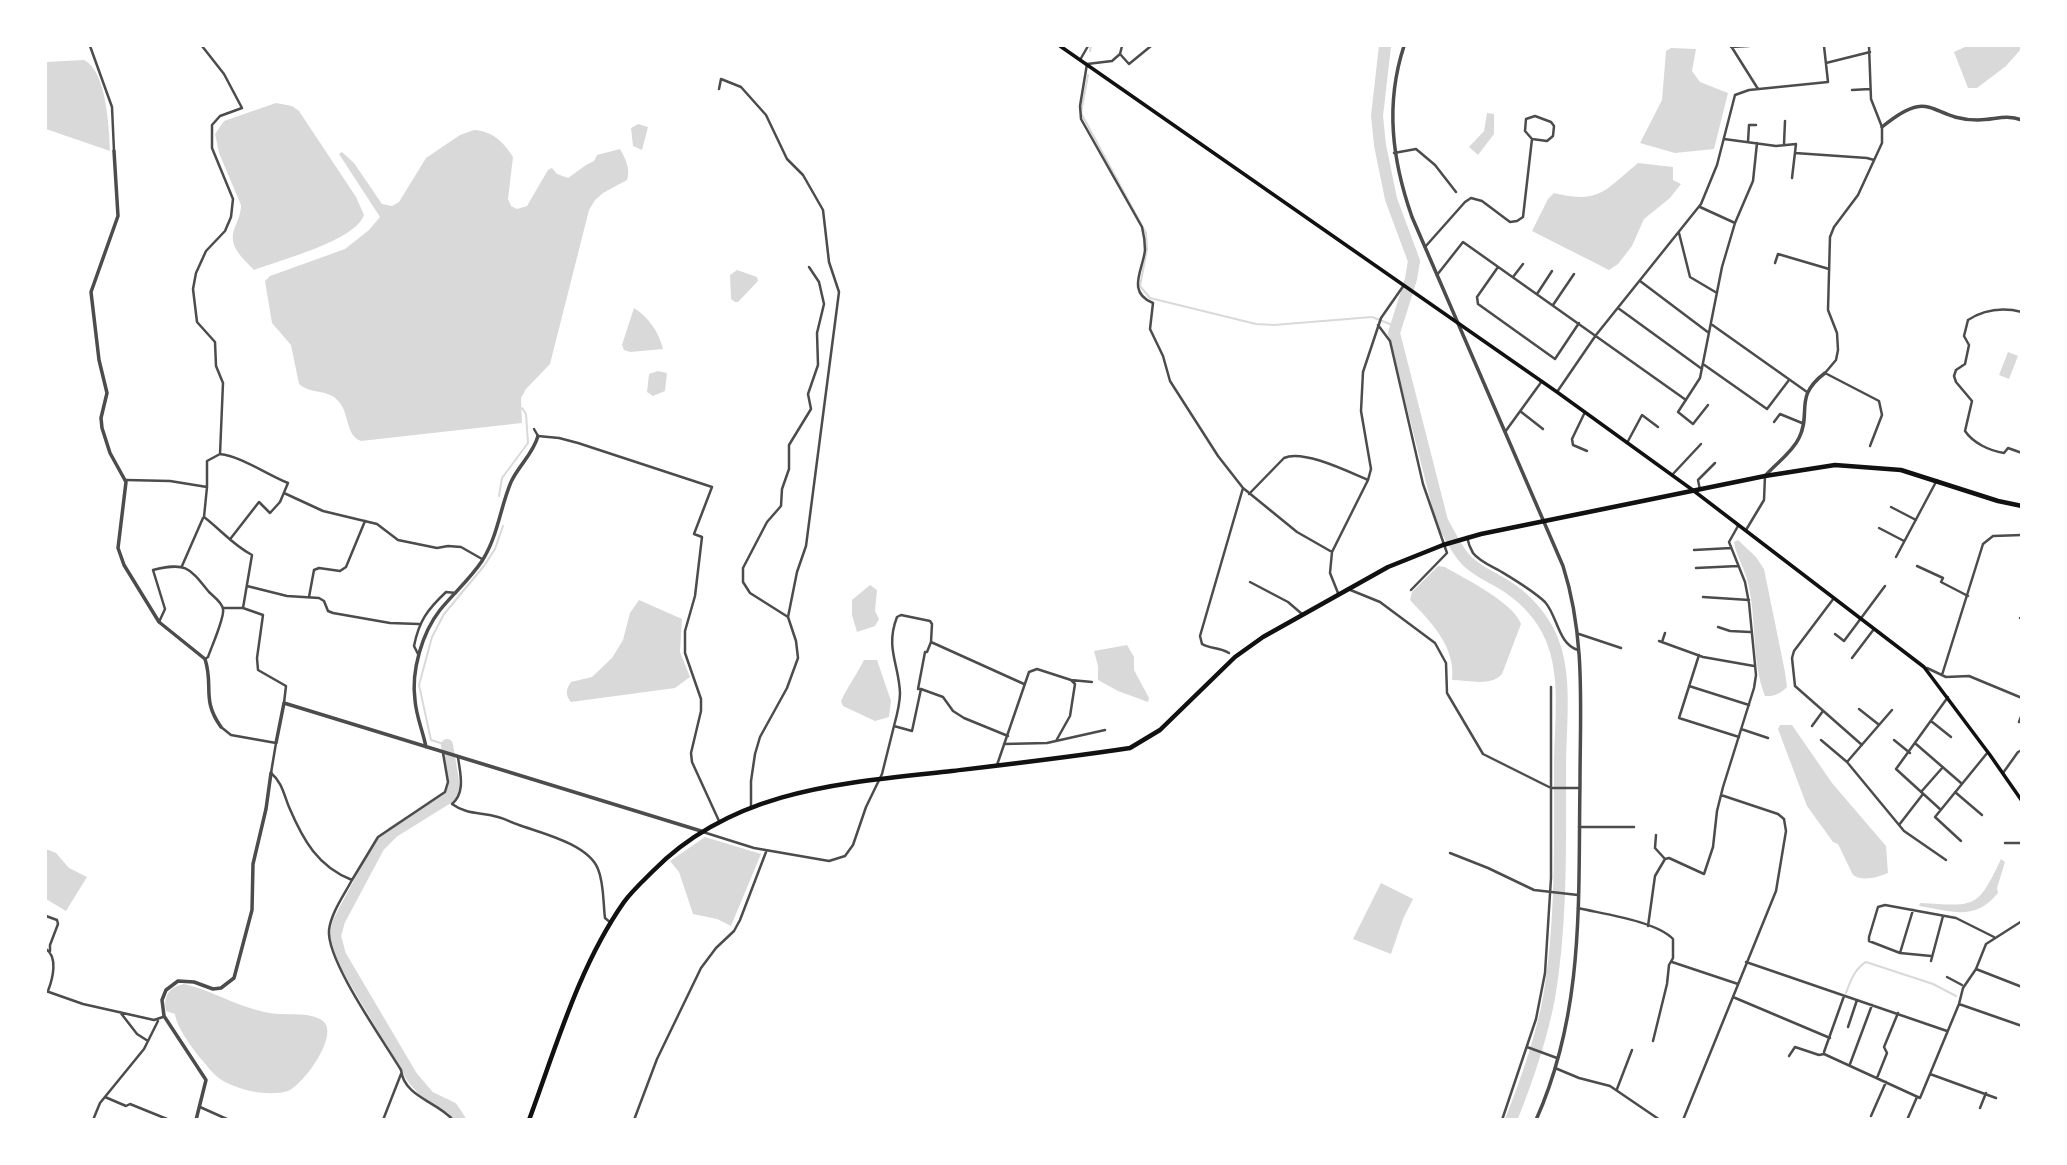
<!DOCTYPE html>
<html>
<head>
<meta charset="utf-8">
<style>
  body { margin:0 }
  #map { position:relative; width:2067px; height:1165px; overflow:hidden; background:#fff; font-family:"Nunito Sans",sans-serif }
  canvas { display:block }
  .frame { position:absolute; inset:0; border:47px solid #fff; pointer-events:none }
</style>
</head>
<body>
<div id="map">
<canvas width="2067" height="1165"></canvas>
<div class="frame"></div>
</div>
<script>
const c = document.querySelector('canvas').getContext('2d');
c.lineJoin = 'round';
function fillPath(path, color) {
  c.fillStyle = color;
  c.fill(path, 'evenodd');
}
function stroke(path, color, width, dash) {
  c.strokeStyle = color;
  c.lineWidth = width;
  c.lineCap = dash ? 'butt' : 'round';
  c.setLineDash(dash || []);
  c.stroke(path);
}
fillPath(new Path2D(`
  M1967,46H2019L2022,48L2006,66L1977,88H1968L1954,52Z
  M1671,48L1696,49L1692,71L1700,82L1728,93L1714,149L1675,153L1640,143L1662,100L1666,51Z
  M84,60C107,71 109,129 110,151L46,129V62Z
  M276,103L292,106L299,111L356,197L364,215C355,241 280,260 254,270C242,257 227,246 235,227C238,219 241,214 241,205L219,153L215,134L224,121Z
  M1487,113L1494,114V134L1478,155L1469,147L1484,131Z
  M638,124L648,127L642,150L633,146L631,128Z
  M474,130C492,131 503,141 513,157L508,199L511,206L517,209L527,206L548,170L552,168L557,174L568,178L586,165L594,161L597,155L620,149C625,158 631,169 627,180L603,193L595,200L589,210L550,364L526,389L521,398L522,423L361,441C346,436 349,414 340,403C329,388 311,395 299,384L291,345L272,323L265,281L270,276L345,249L369,230L380,217L339,154L342,152L354,163L382,204L392,206L399,202L426,158L460,135Z
  M1638,163L1673,167V180L1681,184L1670,198L1644,219L1632,246L1618,264L1609,270L1532,231L1548,199L1554,193C1600,204 1604,191 1638,163Z
  M737,270L757,277L758,281L738,302H735L731,299L730,275Z
  M634,308C649,317 659,333 663,349L630,352L624,350L622,345Z
  M2008,352L2018,356L2009,379L1999,375Z
  M658,371L667,373L665,391L653,396L647,392L649,374Z
  M1738,540L1756,557L1764,569L1785,672L1787,687C1781,693 1774,697 1765,696C1751,661 1757,620 1748,583C1745,569 1736,556 1734,542Z
  M1438,566L1445,567C1465,579 1513,602 1521,624L1502,674C1491,687 1468,680 1452,680C1456,647 1431,622 1410,600L1412,592Z
  M870,585L877,590L875,611L879,619L875,626L857,632L852,615V600Z
  M639,600L682,619L680,652L690,677L675,688L571,702C565,695 566,689 571,682L592,677L612,658L623,640L630,613Z
  M1127,645L1134,657V670L1149,698L1148,702L1118,691L1098,680V666L1094,651Z
  M864,660H877L891,701L889,717L875,721L843,706L841,701C848,686 857,674 864,660Z
  M1780,725H1792L1832,783L1886,846L1888,873C1878,877 1863,882 1853,875L1838,844L1833,842L1807,806L1778,729Z
  M705,837L761,854L731,926L717,919L693,914L679,872L670,861Z
  M46,849L56,853L69,868L87,877L66,911L46,899Z
  M2001,859L2005,862L1997,888L1998,893C1974,922 1952,911 1919,906L1920,903C1975,906 1977,910 2001,859Z
  M1381,883L1413,899L1403,919L1391,954L1353,939Z
  M184,984C214,991 239,1008 270,1013C285,1016 310,1011 323,1021C340,1035 303,1085 288,1091C268,1097 237,1090 220,1079C213,1074 207,1066 202,1060C192,1048 177,1028 175,1014L166,1011C163,996 169,987 184,984Z`), '#d9d9d9');
stroke(new Path2D(`
  M1090,51L1091,46
  M1088,75L1081,113L1146,233L1147,249L1140,286L1150,298L1256,324L1274,325L1372,317L1395,326
  M499,496L502,478L528,443L526,414L522,408
  M447,745L431,740L419,685L432,637L444,614L484,566L495,549L503,526
  M1846,993C1850,982 1855,968 1866,962L1933,984L1956,996`), '#d9d9d9', 2);
stroke(new Path2D(`
  M1385,46L1377,116L1380,145L1391,199L1414,261L1411,279L1394,333L1442,521C1450,535 1456,550 1467,561C1477,571 1491,577 1503,584C1521,595 1537,611 1547,629C1569,668 1560,723 1560,765C1560,843 1562,922 1549,998C1541,1040 1527,1080 1511,1120
  M447,745L454,787L451,796L393,832L379,846L339,921L335,936L340,955L412,1077L429,1097L452,1108L460,1120`), '#d9d9d9', 12);
stroke(new Path2D(`
  M90,46L112,107L114,151
  M202,46L224,74L242,108L220,116L212,125V148L233,199L231,217L225,231L206,251L196,273L193,289L197,322L215,342L216,366L223,383L220,454
  M1122,46L1120,54L1129,64L1151,46
  M1731,46L1758,89
  M1869,46L1871,99L1882,127V143L1858,195L1834,227L1830,237L1828,310L1837,333L1838,350L1836,360L1825,373L1879,401L1882,415L1870,446
  M1731,47L1749,46
  M1120,54L1112,61L1087,64L1080,106L1081,119L1142,227C1144,235 1145,242 1145,250C1143,270 1126,292 1153,303L1150,329L1163,356L1170,381L1218,456L1243,488L1297,532L1332,552
  M1080,60L1088,46
  M1826,63L1870,52
  M719,89L721,79L741,87L766,115L787,159L803,175L823,210L829,262L839,292L806,546L797,572L788,617
  M1852,90L1870,89
  M1724,139L1776,146L1796,144L1792,178
  M1748,142L1749,125H1756
  M1784,144L1785,121
  M1394,153L1416,149L1435,165L1456,192
  M1795,153L1867,158L1874,160
  M1700,207L1735,223
  M1679,233L1690,277L1717,293
  M2022,244V285
  M1425,247L1465,202L1471,198L1482,201L1510,222L1517,221L1523,217L1532,139L1525,131L1526,119L1535,116L1551,122L1554,126L1553,136L1547,141L1532,139
  M1775,263L1778,254L1829,269
  M1498,267L1477,297L1478,304L1555,359L1579,323
  M1437,275L1463,242L1686,400
  M1513,277L1523,264
  M1640,281L1709,333
  M1537,294L1552,271
  M1553,305L1574,274
  M1618,308L1702,369
  M2022,312C2002,307 1985,309 1968,320L1964,336L1969,345L1965,364L1956,370L1954,376L1956,382L1972,401L1965,431C1973,443 1990,451 2004,453L2008,448L2022,453
  M1711,324L1807,392
  M1378,325L1390,341L1423,484L1447,553L1411,590
  M1703,364L1767,409L1789,380
  M1557,392L1596,335L1701,204L1717,165L1735,95L1749,90L1828,82L1824,46
  M1708,405L1693,424L1678,412L1700,378L1722,267L1735,223L1753,181L1757,143
  M1520,411L1543,429
  M1585,412L1572,439L1573,445L1587,451
  M1774,422L1780,414L1802,423
  M534,429L538,436L559,438L578,443L712,487L694,534L702,537L695,596L685,631V653L701,699V711L691,753L692,762L719,821
  M1505,432L1542,381
  M1627,443L1642,415L1658,427
  M1672,475L1701,444
  M126,480L170,481L207,487L204,517C221,530 233,545 252,555L243,608L263,615L257,658L258,670L286,686L284,703
  M207,487V461L220,454C240,456 268,475 288,483L280,502L270,513L259,502L231,538
  M1700,490L1698,480L1715,463
  M284,493L323,511L377,524L398,540L437,548L448,546L461,547L482,559
  M1249,494L1284,458C1303,449 1349,472 1368,480
  M1891,507L1916,520
  M1879,528L1904,541
  M1746,530L1764,500L1765,476
  M1467,537C1468,542 1470,548 1473,553C1479,561 1491,566 1500,571C1515,580 1532,590 1545,602C1558,617 1558,644 1578,650
  M1694,550L1731,548
  M1896,557L1937,480
  M182,566L203,518
  M1917,566L1943,578L1941,582L1968,596
  M1696,568L1738,566
  M1250,582L1288,602L1302,614
  M247,586L287,596L319,598L324,601L328,611L333,613L390,623L419,624
  M1348,589L1380,602L1435,643L1446,663L1447,693L1483,754L1551,788H1580
  M1338,593L1330,573L1332,552L1368,480L1371,469L1361,411L1363,372L1381,318L1404,285
  M309,597L314,570L319,568L340,571L346,567L365,521
  M1703,597L1749,600
  M1834,598L1794,651L1792,658L1795,686L1862,745
  M223,608H243
  M2020,618L2022,619
  M159,622L165,609L153,570C186,562 189,567 209,592C214,597 222,602 223,609C225,617 211,648 208,657L205,659
  M1718,627L1730,631L1750,632
  M1579,634L1621,648
  M1835,634L1844,641L1885,586
  M1659,641L1703,657L1754,666
  M931,642L1024,684
  M1662,642L1665,633
  M1229,653C1219,647 1210,649 1202,644L1200,636L1243,488
  M418,654L414,646C419,621 427,610 446,592L456,593
  M1699,655L1679,718L1739,737
  M1852,658L1874,629
  M1927,668L1946,677L1969,676L2022,698
  M1942,675L1983,544L1993,536L2022,535
  M1689,686L1749,705
  M921,689L943,697L953,711L964,718L1008,736
  M1859,709L1878,724
  M1931,721L1951,737
  M2019,722L2022,714
  M1812,726L1823,711
  M221,727L231,735L276,743L271,773C282,782 284,795 289,807C303,840 318,867 352,880C344,895 331,913 329,930C326,960 383,1040 401,1070C404,1097 438,1102 453,1120
  M1741,729L1768,738
  M1821,740L1847,762L1904,831L1946,860
  M1894,740L1910,753
  M1056,741L1070,716L1075,684L1071,680
  M1004,744L1047,743L1105,730
  M1916,744L1961,783
  M458,757C460,773 466,792 452,804C467,815 482,812 498,817C506,819 512,823 519,825C541,833 588,844 598,869C604,883 603,902 605,918L611,923
  M1847,762L1892,710
  M997,765L1029,672L1037,669L1071,680L1092,682
  M2003,773L2018,752L2022,750
  M1921,792L1943,767
  M1955,792L1982,815
  M751,806V781L755,754L760,737L787,688L798,658L796,641L788,617L750,593L743,582V568L767,522L781,506L782,489L789,469V445L811,409L808,394L818,365L817,333L824,304L819,282L809,267
  M1941,810L1896,769L1948,697
  M1899,825L1923,794
  M1579,827H1634
  M703,832L754,848L829,861L845,856L853,845L866,807L882,774L894,726L912,731L921,689H918L925,652H927L931,642L932,624L930,621L901,615L897,617C885,648 899,664 900,693C900,704 897,715 894,726
  M1656,835L1655,848L1665,859
  M1961,841L1935,817L1988,752
  M2005,843H2022
  M1450,853L1488,868L1534,890L1578,895
  M352,880L378,837L445,792L448,782L443,753
  M1578,908C1603,914 1656,921 1673,939V958L1669,965L1667,984L1653,1041
  M46,916L57,920L58,924L50,945V951
  M1648,926L1655,876L1665,859L1669,858L1704,874L1713,847L1717,811L1723,787L1754,688L1756,675L1749,603L1745,582L1729,542L1738,526
  M46,949C58,957 53,978 48,991
  M1900,953L1913,910
  M1931,956L1900,953L1869,941V937L1878,907L1885,905L1956,918L1994,937
  M1931,961L1943,916
  M1672,962L1738,984
  M1746,962L1947,1031
  M1976,969L2022,987
  M1947,977L1962,985
  M46,991L83,1004L154,1020L163,1017
  M1733,997L1830,1038
  M1959,1004L2022,1026
  M120,1012L137,1034L148,1041
  M1848,1027L1857,1000
  M1527,1047L1557,1058
  M1824,1052L1844,996
  M1789,1056L1795,1047L1819,1055L1824,1054L1920,1098L1959,1004L1963,988L1976,969L1986,944L2022,921
  M1850,1064L1872,1005
  M1555,1068L1579,1078L1610,1086L1660,1120
  M1930,1074L1996,1098
  M1877,1078L1887,1053L1884,1047L1898,1013
  M1617,1089L1632,1050
  M105,1097L126,1106L130,1104L167,1119
  M200,1107L229,1120
  M1980,1108L1986,1093
  M1871,1116L1886,1082
  M93,1120L100,1103L144,1049L158,1021
  M383,1120L401,1074
  M634,1120L657,1059L701,968L716,948L734,931L740,920L766,852
  M1502,1120L1536,1019L1545,973L1551,878V687
  M1683,1120L1776,891L1786,831L1784,819L1778,814L1721,795
  M1907,1120L1917,1097`), '#4c4c4c', 2.5);
stroke(new Path2D(`
  M1404,46C1385,104 1392,160 1412,217L1563,566C1586,638 1580,709 1580,783C1578,900 1585,1010 1536,1120
  M1882,127C1933,85 1929,120 1978,120C1995,120 2005,114 2022,120
  M114,151L118,216L91,292L99,360L107,393L101,418L102,428L110,453L126,482L118,548L124,565L159,622L205,659C214,687 201,699 221,727
  M1765,476C1775,464 1792,453 1799,438C1812,412 1793,397 1825,373
  M276,743L284,703L701,831
  M426,747C423,731 416,716 415,700C411,671 422,633 440,610C454,593 470,579 482,561C498,536 500,508 511,482C519,465 533,454 538,436
  M196,1120L206,1080L164,1016L162,1000L166,990L178,981L194,982L213,989L221,988L234,978L252,910L253,864L266,809L271,773`), '#4c4c4c', 3.5);
stroke(new Path2D(`
  M1060,46L1557,392L1694,491L1924,667L1990,755L2022,801`), '#111', 3.5);
stroke(new Path2D(`
  M529,1120C556,1047 579,966 624,902C632,891 643,881 653,871C734,789 843,783 952,771C1011,764 1071,757 1130,748L1160,730L1235,657L1263,637L1388,567L1443,545L1481,534L1765,476L1835,465L1901,470L1998,501L2022,506`), '#111', 4.5);
</script>
</body>
</html>
